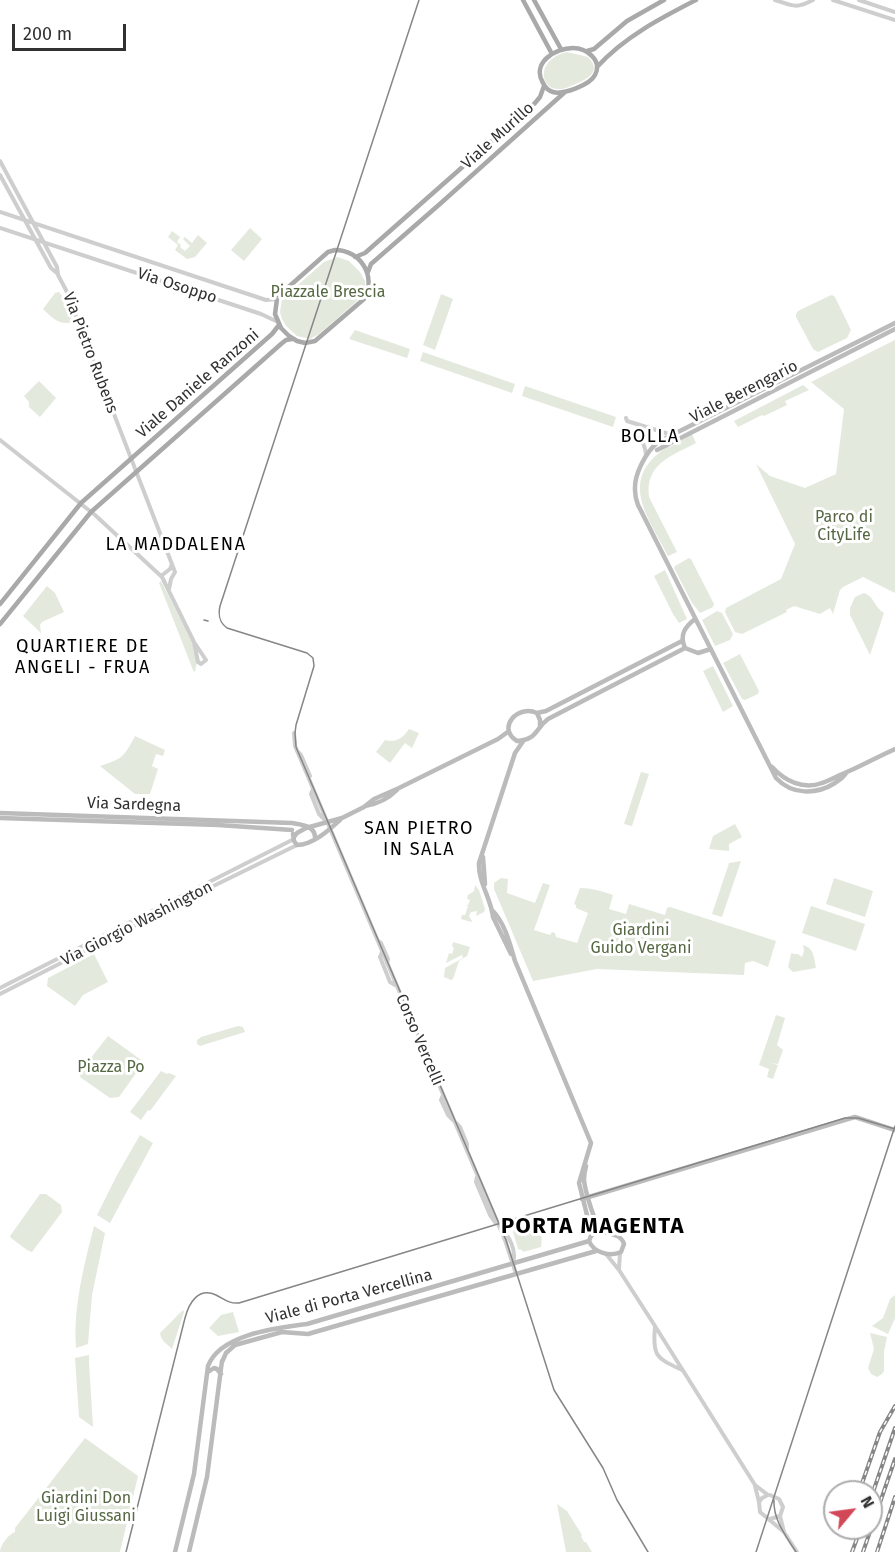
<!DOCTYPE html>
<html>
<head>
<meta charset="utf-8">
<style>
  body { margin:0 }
  #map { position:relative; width:895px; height:1552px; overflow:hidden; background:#fff; font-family:"Fira Sans",sans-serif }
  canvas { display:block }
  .north { position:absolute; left:823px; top:1480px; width:60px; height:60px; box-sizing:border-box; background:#fff; border:2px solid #adadad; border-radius:50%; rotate:61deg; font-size:16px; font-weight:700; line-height:24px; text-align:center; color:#313131 }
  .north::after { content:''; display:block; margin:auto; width:21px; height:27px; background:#d34856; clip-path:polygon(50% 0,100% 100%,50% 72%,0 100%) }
  .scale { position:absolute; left:12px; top:24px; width:114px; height:27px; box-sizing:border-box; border:3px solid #313131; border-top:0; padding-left:8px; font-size:18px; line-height:21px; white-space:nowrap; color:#313131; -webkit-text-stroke:4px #fff; paint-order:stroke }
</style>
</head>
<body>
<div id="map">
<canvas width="895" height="1552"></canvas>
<div class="north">N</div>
<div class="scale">200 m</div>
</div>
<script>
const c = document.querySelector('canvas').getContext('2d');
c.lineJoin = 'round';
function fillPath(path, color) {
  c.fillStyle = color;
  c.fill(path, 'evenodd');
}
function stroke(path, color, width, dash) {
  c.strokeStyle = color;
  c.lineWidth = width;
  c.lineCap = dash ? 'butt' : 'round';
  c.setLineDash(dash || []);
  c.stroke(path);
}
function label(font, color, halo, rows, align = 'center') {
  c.font = font + ' "Fira Sans",sans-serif';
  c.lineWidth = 6;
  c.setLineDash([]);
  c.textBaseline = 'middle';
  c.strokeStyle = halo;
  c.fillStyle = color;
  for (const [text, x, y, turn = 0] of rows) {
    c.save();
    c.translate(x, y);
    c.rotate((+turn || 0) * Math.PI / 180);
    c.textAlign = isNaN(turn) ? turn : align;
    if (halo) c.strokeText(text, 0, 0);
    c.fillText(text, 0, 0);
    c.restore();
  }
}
fillPath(new Path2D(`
  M567,52L588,57C602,71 589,78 576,84C570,86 564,90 558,89C547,89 541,78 545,68C549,59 558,54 567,52Z
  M250,228L262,239L244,261L231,250Z
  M172,231L180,237L177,242L181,245L180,247L185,251L190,246L183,239L185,237L192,243L198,235L207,243L195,257L187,259L175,250L178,245L168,237Z
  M337,257L349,261L360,272L365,281V287L363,293L355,303L319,334L310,339L297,336L286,326L282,319L280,312L282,299L324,262Z
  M59,292L63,297L73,322C60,326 52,318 43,309L55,293Z
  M441,294L453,299L435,350L423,345Z
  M832,295L835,297L851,330L847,338L818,352L813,349L796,317V314L798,311L829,296Z
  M355,330L410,349L407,358L349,339Z
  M895,340V593L863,577L843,587L840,590L833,614L830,608L820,614L794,606L786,610L787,612L742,634L735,632L725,612L726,608L781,579L795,544L756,464L770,476L805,488L836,474L844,409L811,382Z
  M423,352L515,384L512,393L420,361Z
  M39,381L56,398L40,417L29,407V402L24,396Z
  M803,385L809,390L785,401L787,405L764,416L762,415L738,427L734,421Z
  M525,386L616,417L613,427L522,396Z
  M692,434L696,443C671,456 645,464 649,497L677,552L668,556C648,516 617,480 667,447H670Z
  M689,558L691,559L714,604L713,607L700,613L692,603L674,568L675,566Z
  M665,570L687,619L679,623L673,614L654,576Z
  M161,581L193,644L197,660L195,672L193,670L159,583Z
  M47,586L55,593L64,612L42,622L40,625L41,633L23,616Z
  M864,593C874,596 874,607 884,613L870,655L850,615V608L855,597Z
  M717,611L722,613L733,634L730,640L715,646L702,620Z
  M740,654L759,691L758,694L745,700L742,699L723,663Z
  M713,666L733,706L723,712L703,671Z
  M409,729L419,733L412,748L405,743L390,763L376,752L385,740C396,743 403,738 409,729Z
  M135,736L165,750L163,756L156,754L152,766L158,769L150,794H135L100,766C122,759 124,757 135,736Z
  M641,772L649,774L632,826L624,824Z
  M735,824L742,837L729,844V851L709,849L713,836Z
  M741,861L722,917L712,914L729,863Z
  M501,878L508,879L507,893L535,903L543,883L550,885L534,930L550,935L552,932L555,933L556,937L577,943L588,913L576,908V905L574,904L580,888C592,888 601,891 613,895L609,909L626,914L629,904L665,915L667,908L670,907L776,941L768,967L753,961L745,963L744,975L597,969L533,981L494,889V883Z
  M834,878L873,891L865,917L826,904Z
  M475,885L479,890L485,909L484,912L476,916L477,911L471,912L469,916L472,921L471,922L461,919L462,915H465L468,906L465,905H468L470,900L467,899L468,895L474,891Z
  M811,906L865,924L856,951L802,933Z
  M453,942L470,947L467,956L459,961L453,979L451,980L444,977L445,968L463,958L462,955L446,963L449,953L452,954L454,948L452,946Z
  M803,945C814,948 814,957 816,968L793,972L788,967L791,954L792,953L794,954H798L802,957L804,951Z
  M94,954L108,982L83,995L75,1006L47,986L48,978Z
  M776,1015L785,1018L777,1045L783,1050L778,1064L771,1063L778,1065L773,1079L767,1077L769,1069L759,1065Z
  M238,1026L243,1027L245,1032L200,1046L197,1044V1040L201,1037Z
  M108,1036L144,1062L119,1097L110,1098L80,1077V1072Z
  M161,1071L167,1074L169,1073L176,1076L150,1111L148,1110L141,1120L130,1112Z
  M140,1135L153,1143L110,1223L97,1215L117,1175Z
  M40,1194H46L61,1205L62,1212L32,1252L27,1250L11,1238L10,1236Z
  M534,1221C541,1229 543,1237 541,1247L523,1252L522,1250L518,1249L513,1232L514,1230L516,1229V1227Z
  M94,1226L105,1233L92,1295L88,1344L76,1348C73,1307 84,1266 94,1226Z
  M895,1295V1318L888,1334L872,1326L883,1318L890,1299Z
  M183,1310L184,1312L172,1349C167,1344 161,1341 160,1333Z
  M233,1312L239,1332L218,1336L209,1328L221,1315Z
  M870,1333L887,1337L884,1352V1371L882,1374L877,1377L871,1374L868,1368L874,1349Z
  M89,1355V1362L93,1427L79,1417L75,1358Z
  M85,1438L138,1476L120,1552H0C0,1545 9,1534 15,1532V1528Z
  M557,1504L567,1511L582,1535L581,1536L584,1542H586L592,1552H566Z`), '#e4e9de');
stroke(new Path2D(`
  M775,0C793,6 796,9 813,0
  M833,0L895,20
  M859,0L895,12
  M0,161L57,267L58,275L66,290L175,572L171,579L169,589
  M0,175L51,268L58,274
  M0,212L266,300L277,299
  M0,228L261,314L278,322
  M626,418L627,421L672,435
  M621,431C635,435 645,438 646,455
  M0,440L95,515L162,577L194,642L206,660L201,664L198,662L194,642
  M643,441L645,433L652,429
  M161,576L170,569L172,564
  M294,733L295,746L505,1240L516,1274
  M297,751L301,755L310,776
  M313,789L311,794L319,814L326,821
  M378,941L381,943L388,959L387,963
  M382,952L380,957L390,982L395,985
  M0,988L294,839
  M0,994L189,898L297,845
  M443,1095L441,1100L448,1115L460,1127L467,1144V1151
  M477,1177L476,1182L490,1215L495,1222
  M500,1227C509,1236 517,1250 513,1263
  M606,1254L619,1270L655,1326L755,1485L768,1495L762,1498L759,1502L760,1512L784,1532
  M619,1269L620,1253
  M655,1327C652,1357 657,1358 682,1370
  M755,1486L759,1502
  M770,1495L779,1499L783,1507L780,1516L770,1519
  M780,1516L784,1532L797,1552`), '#cecece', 4);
stroke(new Path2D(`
  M657,450L895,329
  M695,619C685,627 679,635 685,648L698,653L711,649
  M537,713L546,711L682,641
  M540,726V720L537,713C518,704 496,728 517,741C537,740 535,729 548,719L685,648
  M772,767C785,781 803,790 822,783C828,781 834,778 840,775C858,768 877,757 895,749
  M846,773C843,778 839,780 835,783C816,795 792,795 776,778L638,505C636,500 635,495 635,490C634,474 646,452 658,442L895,323
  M365,806C378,804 388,799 397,790
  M0,813L292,823C303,825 316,826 315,839
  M0,818L218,825L292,830
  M293,834L294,841L297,845C313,845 329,830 340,820
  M294,837L297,833L306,828L342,818L364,807L374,799L399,788L498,739L509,731
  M483,857L485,884
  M492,910C505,923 510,944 515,961L591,1143L579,1183L592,1235
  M511,954L493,917C491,898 478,882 479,863L515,753L524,740
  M586,1166C585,1170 584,1175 584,1180C585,1191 595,1224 601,1231
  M582,1199L848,1119L855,1117L895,1130
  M601,1231C610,1234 621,1234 624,1244L621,1252C610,1257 594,1253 589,1241C590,1235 595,1232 601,1231Z
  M222,1362L226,1353L235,1345L282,1332L308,1334L596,1251
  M208,1372L214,1368L217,1369L221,1374
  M175,1552L194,1474L208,1366C220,1334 277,1328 307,1324L589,1241
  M189,1552L207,1477L222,1361`), '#bbb', 4.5);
stroke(new Path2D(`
  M523,0L552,54
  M534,0L561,49
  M573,48C586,48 603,60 595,75C590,85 563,95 553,92C549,91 545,87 543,83C531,63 555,48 573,48Z
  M587,51L594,49L627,21L664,0
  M597,67C624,37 661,18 696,0
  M335,250C361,250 377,277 364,299L315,341L305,343L297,341L289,336L281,328L275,314L277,299L284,291L328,252Z
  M355,257L365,253L535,103L540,97L544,86
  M368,272L371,264L441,203L565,92
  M0,604L81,503L272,334L279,325
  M0,624L91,512L281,344L286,340L292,339`), '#a9a9a9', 4.5);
stroke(new Path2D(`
  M419,0L220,606C218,615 219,622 227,628L307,653L313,658L314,666L296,725L295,733L296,747L506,1240L554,1390L603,1468L617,1500L648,1552
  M204,620L208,621
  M774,1500C773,1520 786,1536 796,1552
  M126,1552L185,1318C189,1303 198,1287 216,1295C224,1299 229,1304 239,1303L845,1118H858L895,1129
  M756,1552L895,1126`), '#868686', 1.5);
const rail = new Path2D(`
  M859,1492L880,1432L895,1406
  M871,1498L895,1428
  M852,1552L861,1528
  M863,1552L895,1459
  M877,1552L895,1497`);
stroke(rail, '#868686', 4);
stroke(rail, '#fff', 1.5, [4.5]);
label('16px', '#313131', '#fff', [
  ["Viale Murillo",498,136,-42],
  ["Via Osoppo",177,286,18],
  ["Via Pietro Rubens",90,353,69],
  ["Viale Daniele Ranzoni",198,384,-41],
  ["Viale Berengario",744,392,-27],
  ["Via Sardegna",134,805,2],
  ["Via Giorgio Washington",137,924,-27],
  ["Corso Vercelli",419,1040,67],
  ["Viale di Porta Vercellina",349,1297,-15]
]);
label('16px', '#556843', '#fff', [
  ["Piazzale Brescia",328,293],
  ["Parco di",844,518],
  ["CityLife",844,536],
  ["Giardini",641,931],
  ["Guido Vergani",641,949],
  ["Piazza Po",111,1068],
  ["Giardini Don",86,1499],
  ["Luigi Giussani",86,1517]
]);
c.letterSpacing = '1.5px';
label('18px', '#000', '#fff', [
  ["BOLLA",650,437],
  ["LA MADDALENA",176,545],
  ["QUARTIERE DE",83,647],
  ["ANGELI - FRUA",83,668],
  ["SAN PIETRO",419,829],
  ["IN SALA",419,850]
]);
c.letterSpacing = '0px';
c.letterSpacing = '1.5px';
label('bold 22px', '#000', '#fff', [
  ["PORTA MAGENTA",593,1227]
]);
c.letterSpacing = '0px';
</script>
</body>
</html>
